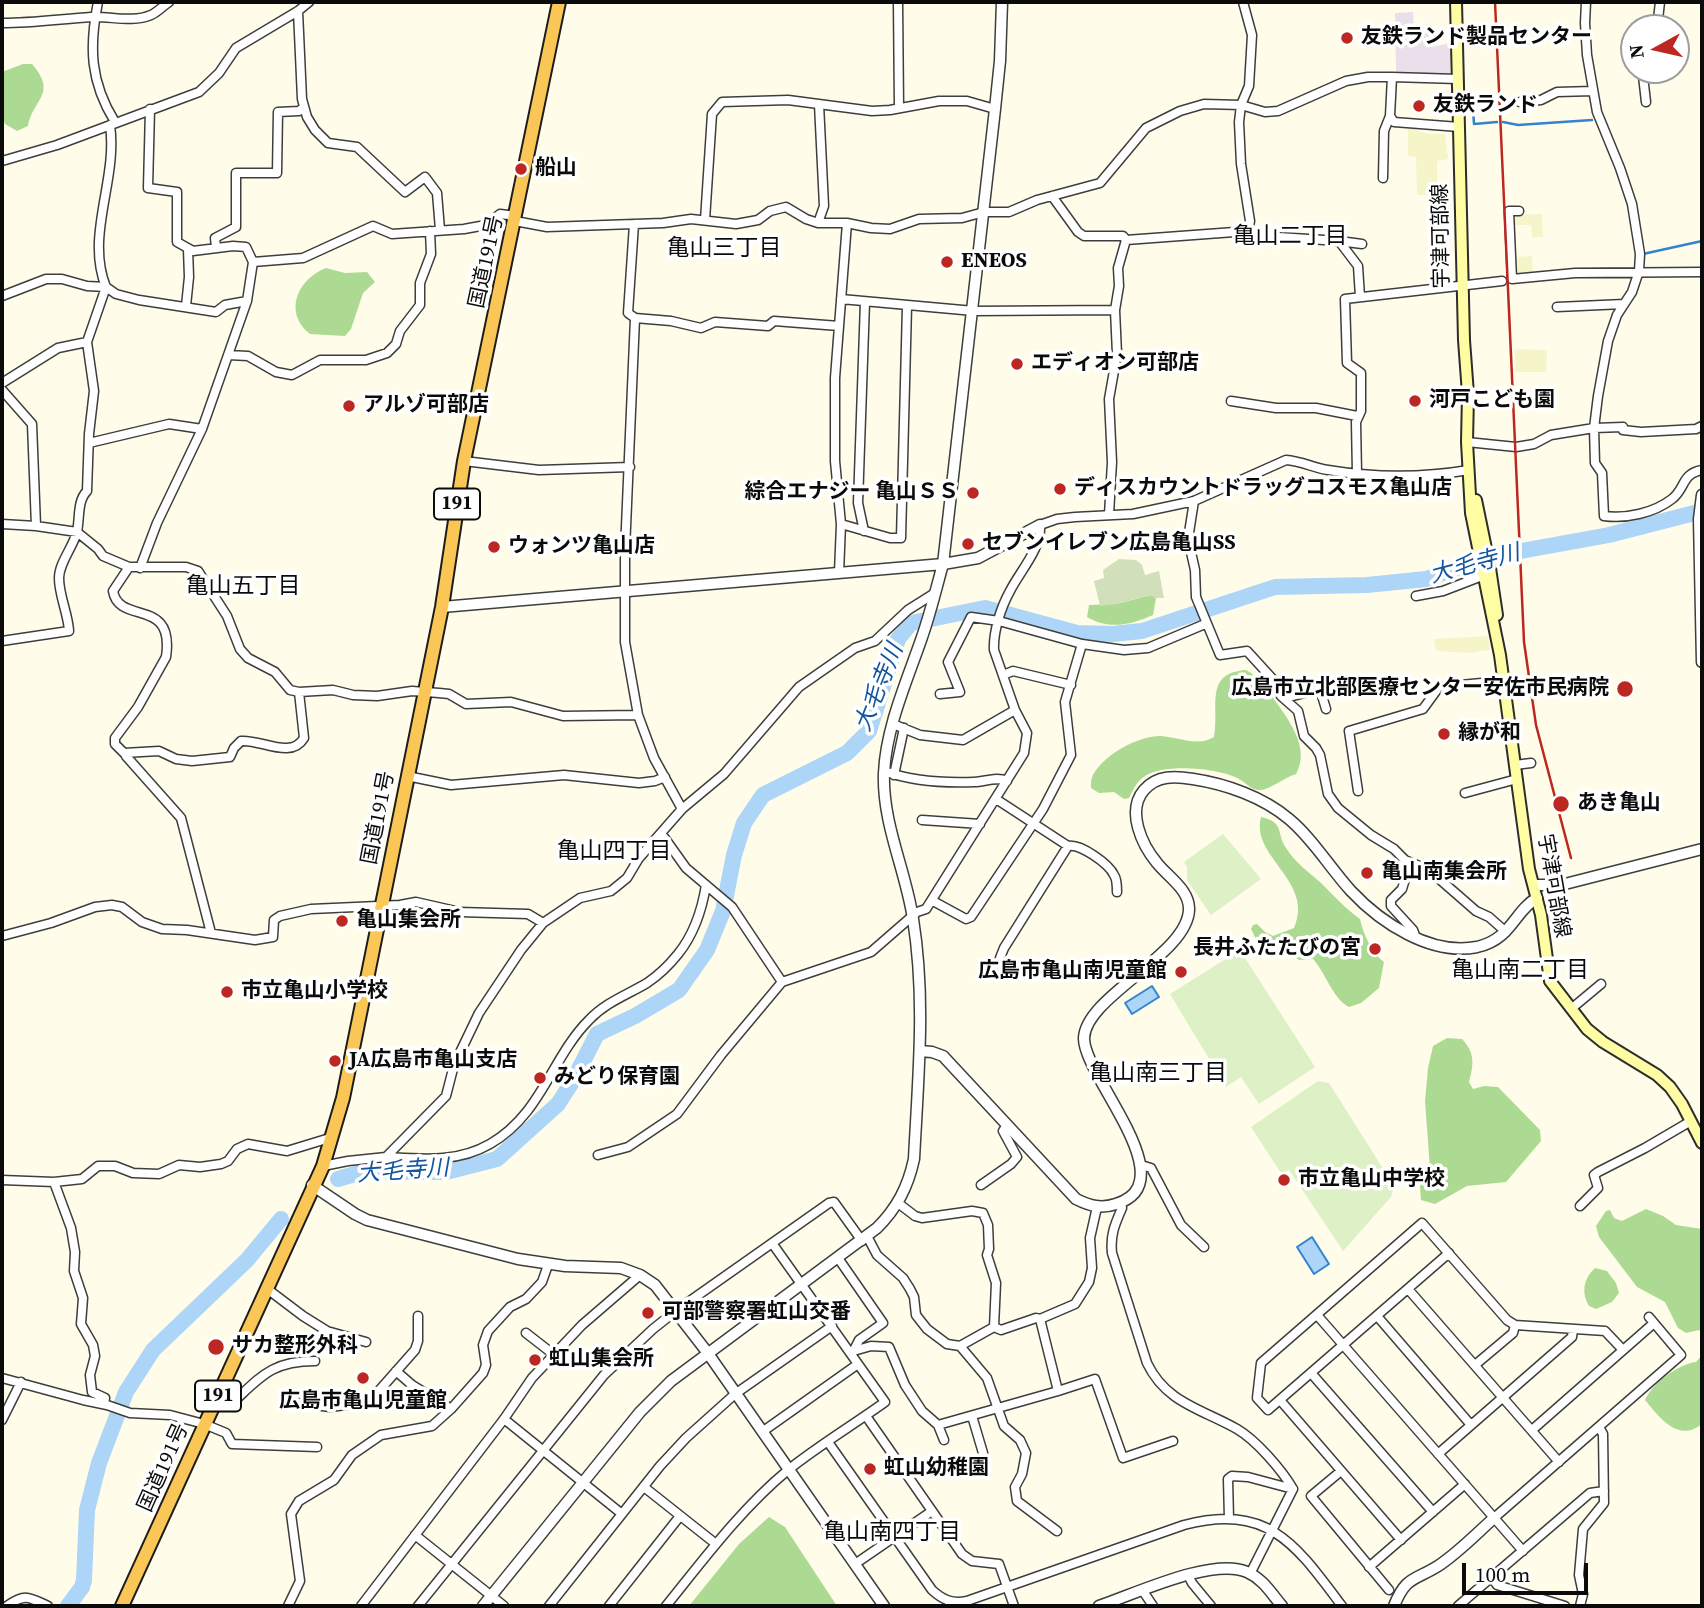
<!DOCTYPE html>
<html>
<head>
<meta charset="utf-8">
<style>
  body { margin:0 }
  #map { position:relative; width:1704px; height:1608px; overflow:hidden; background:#fffde9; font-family:"Source Serif 4",serif }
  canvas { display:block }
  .frame { position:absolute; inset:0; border:4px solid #0b0b0b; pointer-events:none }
  .north { position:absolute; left:1620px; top:14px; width:70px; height:70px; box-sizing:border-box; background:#fff; border:2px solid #9d9d9d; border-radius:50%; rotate:262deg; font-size:19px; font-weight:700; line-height:28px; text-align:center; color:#0b0b0b }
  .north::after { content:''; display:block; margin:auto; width:24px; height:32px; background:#bd2721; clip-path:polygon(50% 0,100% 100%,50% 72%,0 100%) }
  .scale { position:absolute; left:1462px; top:1563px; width:126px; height:32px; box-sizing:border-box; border:4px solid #0b0b0b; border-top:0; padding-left:9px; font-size:21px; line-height:24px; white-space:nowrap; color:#0b0b0b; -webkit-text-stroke:5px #fff; paint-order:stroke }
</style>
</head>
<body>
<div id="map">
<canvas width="1704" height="1608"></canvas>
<div class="frame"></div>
<div class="north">N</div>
<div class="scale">100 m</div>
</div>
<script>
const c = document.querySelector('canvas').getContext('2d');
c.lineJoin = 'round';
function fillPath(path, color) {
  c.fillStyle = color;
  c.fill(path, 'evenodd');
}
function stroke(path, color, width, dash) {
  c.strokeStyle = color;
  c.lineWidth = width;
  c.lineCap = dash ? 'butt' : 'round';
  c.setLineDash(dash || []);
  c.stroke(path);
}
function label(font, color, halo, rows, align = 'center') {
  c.font = font + ' "Source Serif 4","Noto Sans JP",serif';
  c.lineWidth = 7;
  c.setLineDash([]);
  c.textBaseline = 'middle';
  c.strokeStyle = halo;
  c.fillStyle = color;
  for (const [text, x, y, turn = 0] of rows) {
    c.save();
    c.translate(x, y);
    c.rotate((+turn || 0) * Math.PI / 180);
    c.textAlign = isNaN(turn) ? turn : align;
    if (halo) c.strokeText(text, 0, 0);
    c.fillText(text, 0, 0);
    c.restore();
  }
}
fillPath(new Path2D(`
  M1413,12L1414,27H1427L1432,47L1450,43V76L1396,72L1395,13Z`), '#eadfeb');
fillPath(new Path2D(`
  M1408,127L1429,134H1445L1448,159L1437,161V195H1417L1416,157L1408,156Z
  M1542,214L1543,237H1532L1531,225H1511L1512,215Z
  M1532,256L1533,274L1514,275V257Z
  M1515,349L1547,350L1546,372H1515Z
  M1488,636L1490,650L1468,653L1436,651L1434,639Z`), '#f5f5c9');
fillPath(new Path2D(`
  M23,64H32C58,94 33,99 28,126L17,131L5,124L2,115V72Z
  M326,268L345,273L367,272L375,282L363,293L351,329L345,336L310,334C283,313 297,279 326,268Z
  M1151,595L1156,598L1153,615C1131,625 1109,630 1087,617L1089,605L1116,604Z
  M1246,670C1261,678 1267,689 1276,702C1291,723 1310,749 1296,774C1286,777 1268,790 1261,790C1251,791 1246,782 1237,778C1218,768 1164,763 1145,776C1137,781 1133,790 1129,798L1124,799L1114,792L1099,793L1091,788C1091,784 1091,780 1092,777C1101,756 1139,735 1161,736C1178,737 1198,747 1214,737C1220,707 1203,673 1246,670Z
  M1261,817C1285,822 1276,833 1286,848C1295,862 1307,871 1320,882C1333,895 1345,908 1360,919C1363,934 1372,953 1384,962L1379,988L1361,1003L1349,1007C1333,999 1325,972 1313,959L1299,960C1288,951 1270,957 1260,945C1256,941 1254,934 1251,929L1253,925L1257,924L1265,932L1273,936L1294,928C1315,881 1250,857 1261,817Z
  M1447,1038L1462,1039C1475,1053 1474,1064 1469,1082L1473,1089L1484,1086L1498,1087L1540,1130L1541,1141L1506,1182L1467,1186L1435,1204L1421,1200L1420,1186L1430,1169L1425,1101L1428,1068L1433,1046Z
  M1646,1209L1663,1216L1676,1225L1702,1229V1333L1699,1330L1686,1333L1678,1328L1665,1302L1637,1287L1599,1237L1596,1226L1606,1211L1610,1210L1614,1218L1622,1221Z
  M1595,1268L1607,1271L1616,1283L1619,1293L1612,1302L1596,1309L1589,1306C1581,1293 1583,1279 1595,1268Z
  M1702,1355V1424C1678,1443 1660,1418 1645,1400C1652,1384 1678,1364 1696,1362Z
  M769,1517L785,1527L837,1606H689L739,1544Z`), '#acda92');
fillPath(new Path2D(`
  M1119,559L1136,560L1142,565L1145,575L1159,571L1164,598H1156L1151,595L1116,604L1100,606L1094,581L1104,578L1103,570Z`), '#d1e0bb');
fillPath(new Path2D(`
  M1223,834L1261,879L1211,915L1187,880V867L1184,862Z
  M1240,950L1315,1067L1259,1104L1241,1077L1226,1087L1170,994Z
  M1318,1081L1329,1083L1394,1186L1391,1197L1343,1251L1289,1170L1281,1173L1251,1127Z`), '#def0c5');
const water = new Path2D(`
  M1152,986L1159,997L1132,1014L1125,1003Z
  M1312,1237L1329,1264L1314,1274L1297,1247Z`);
fillPath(water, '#add5f7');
stroke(water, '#3383d0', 2);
stroke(new Path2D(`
  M1466,92L1472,94L1474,124L1497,122
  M1503,122L1518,125L1592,120
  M1643,254L1702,241`), '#3383d0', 2.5);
stroke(new Path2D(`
  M338,1179L365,1171L446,1172L497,1159L558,1104L574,1079L597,1034L635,1016L679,990L707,950L723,911L734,855L744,823L763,795L847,753L869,731L898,639L911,623L985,608L1077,633L1113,634L1142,631L1275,587L1367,585L1426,579L1488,557L1609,535L1702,511
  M68,1606L82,1587L84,1580L87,1510L99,1463L126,1392L153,1350L247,1260L281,1219`), '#add5f7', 16);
const minor = new Path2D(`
  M98,2C89,47 90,82 115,122
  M898,2L899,108
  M1243,2L1252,35L1249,86L1241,105L1239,122L1241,164L1250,221L1248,231
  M1586,2L1585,23L1587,55L1597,112L1620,168L1632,204L1640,254L1639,271L1632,292L1617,315L1608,341L1598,396L1594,428L1595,463L1602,473L1604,516C1626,519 1654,513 1672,499C1686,488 1681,474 1702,470
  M298,11L302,99L307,117L315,130L328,143L357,147L405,192L425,177L437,193L440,230
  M2,23C32,23 61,19 91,17C111,16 132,23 151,15C158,12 164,5 169,2
  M1657,28L1660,2
  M1392,77L1458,79
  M1520,102L1541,100L1557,92L1593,91
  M1646,102L1643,76L1659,72V70
  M2,161L57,145L199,92L219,73L236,48L298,11L309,2
  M1383,178L1384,131L1390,116
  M1052,196L1078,232L1084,236H1123L1126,240L1248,231L1263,236L1339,241L1358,266L1360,297
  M1519,211H1509L1512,279L1575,273L1702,272
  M705,220L712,114L722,102L788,100L872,111L890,110L939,101H967L995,109
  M515,221L547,227L663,223L691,219L736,224L758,220L770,211L786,207L806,219L818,223H847L871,228L890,229L919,219L962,218L984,212H1009L1037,200L1100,183L1146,128L1180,111L1204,104L1241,105L1265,112L1278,111L1346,81L1368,77H1392L1390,116L1394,122L1459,127
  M818,223L824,206L819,104
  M634,224L628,313L635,318L671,321L701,328L715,322L768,326L774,321L839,326
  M1339,241L1362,244
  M216,247L215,238L236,227V173H277L278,112L299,111L303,108
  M253,262L303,258L373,226L392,234L464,229L486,225L500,214L516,216
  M2,296L46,279H62L87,286L106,287L116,294L139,300L216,312L225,305L247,301
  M841,299L974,311L1115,310
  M186,306L189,277L188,249
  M1557,307L1624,304
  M635,318L625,550V642L638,715L654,758L682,809
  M228,355L248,356L276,372L292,375L320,360H366L387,353L396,344L400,331L420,305V283L431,254L430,231
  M2,383L58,348L87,342
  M2,390L32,424L36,526
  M1231,401L1276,408H1316L1357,416
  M1467,442L1516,447L1534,444L1551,435L1594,428L1623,427V430L1641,432L1696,429L1702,426
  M89,443L169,424L202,429
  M464,461L539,470L630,467
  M1357,474L1356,422L1361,411V373L1347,363L1345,299L1502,281
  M1194,501L1188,539L1195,570L1196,597L1220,655L1247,651L1289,697L1320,689L1326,709
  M1109,515L1112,462L1109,399L1117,354L1115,310L1119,286L1118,268L1126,240
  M2,524L36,526L77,532L98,549L103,556L129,567H186L198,571L227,616L240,649L248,658L275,672L290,690L299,692L333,690L353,695L377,696L412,691L439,693L449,694L466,704L511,702L563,716L638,715
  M841,524L890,538H901L907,306
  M864,531L858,503L865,302
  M129,567L113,591C119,626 175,596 166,657L138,707L115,738V744L124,753L159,751L176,759L192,761L230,757L234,748L241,741C261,739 291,760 304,738L299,692
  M140,568L157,523L202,429L247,301L253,262L246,247L233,246L193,251L177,242V192L148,188L150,109
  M839,573L841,524L835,461V378L847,223
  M1416,596L1443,591L1482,576
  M2,641L69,631C68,613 59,596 59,578C59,563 73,547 77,532C80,518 77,501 87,491L89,434L94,391L87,342L106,287C85,235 118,180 110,125
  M1003,675L1013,671L1071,685
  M1278,687L1281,696L1298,711L1304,736L1316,748L1320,755L1328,794L1338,808L1371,835L1394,849L1405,860L1429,870L1476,911L1489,917L1506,932
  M940,694L960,692L948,662L971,617L999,621L1082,644L1124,650L1148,648L1205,624
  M893,724L920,735L963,740L1015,710
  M126,756L181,818L211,933
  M1515,765L1531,763
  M884,771C911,781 946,783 974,782C985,782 996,776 1007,781
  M894,775L904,728
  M407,776L451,785L564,775L639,783L655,781L665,777
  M1358,791L1349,731L1423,709L1439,687L1503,681
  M1465,793L1517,779
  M996,799L1068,846
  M922,820L980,824
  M661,833L686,868L732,907L782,982
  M1410,863L1402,889L1391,900V906L1413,930L1416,938
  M933,901L966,919L971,917L1043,809L1071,755L1065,702L1082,644
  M2,936L51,923L95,907L112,905L122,907L142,922L162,929L187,930L255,940L273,937L274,920L280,916L311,909L400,905L416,902L460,912L528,914L543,923
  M1002,974L1000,958L1004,948L1068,846C1080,843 1109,864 1114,875C1117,879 1117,888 1117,892
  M1571,1009L1601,984
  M598,1155L628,1147L677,1114L721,1055L782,982L871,952L917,912L926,909L1024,753L1027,733L1015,710L994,650C993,632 1001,607 1010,591C1020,571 1042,548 1040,525L1057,519L1075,517L1133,514L1194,501L1286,460C1301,461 1314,468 1328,470C1376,478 1421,478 1469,470
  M386,1157C422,1159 457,1163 490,1144C542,1114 551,1058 589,1020C606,1002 627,995 647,983C659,975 670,964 678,954C695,933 702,910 706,885
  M1141,1165L1151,1168L1181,1225L1204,1247
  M323,1166L348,1161L386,1157L446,1096L454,1065L479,1013L521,950L543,923L580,898L611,891L616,887L627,878L639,858L682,809L724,774L799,687L855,648L875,641L908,610L935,593
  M2,1180L54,1182L82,1179L98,1166H115L133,1173L159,1174L179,1165L200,1167L221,1164L228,1161L237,1149L248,1144L287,1151L333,1137
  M54,1182L71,1228L75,1252L74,1271L83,1298L81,1324L93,1345L95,1356L90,1375L92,1392L105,1398L104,1404
  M981,1185L1011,1164L1017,1157L1003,1131L1007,1125
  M898,1203L915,1216L922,1218L972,1211L983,1213L988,1225L989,1249L987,1255L996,1283L994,1327L1001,1330L1036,1318L1040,1319
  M1121,1203L1122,1208C1115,1224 1110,1235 1112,1253L1147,1363C1166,1403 1202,1409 1237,1429C1256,1440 1282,1470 1293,1489L1250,1574
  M1580,1206L1598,1188L1594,1175L1598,1172L1645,1148L1691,1121
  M867,1236L877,1255L903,1278L910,1289L914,1297L916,1315L927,1329L947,1344L960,1346L987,1378L1004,1426L1020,1440L1026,1453L1022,1474L1015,1487L1017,1501L1057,1531
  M1449,1253L1268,1410L1257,1398L1261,1363L1422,1223L1507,1320L1515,1325L1605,1331L1623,1350
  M838,1258L883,1323L859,1340L854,1350
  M266,1288L303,1316L327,1331L366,1342
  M1408,1289L1559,1462
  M1317,1315L1523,1551
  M1377,1316L1471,1425
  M526,1333L553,1354
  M960,1346L994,1327
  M850,1352L871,1346L889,1347L905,1385L922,1411L938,1425L944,1440
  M1475,1365L1513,1333L1515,1325
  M396,1371L412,1385L451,1409
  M1311,1373L1433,1512
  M2,1378L83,1400L107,1405L130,1413L170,1415L204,1424L226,1433L232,1444L317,1447
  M1058,1391L1095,1379L1123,1458L1173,1441
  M1280,1400L1401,1540
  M293,1402L330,1407L369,1402L415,1350L418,1341V1316
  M214,1404L229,1406C260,1378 270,1361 315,1361
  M866,1416L962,1554L972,1561L999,1564L1014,1606
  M972,1416L983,1453
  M504,1419L622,1514
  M2,1420L21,1382
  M938,1425L1058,1391L1040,1319L1075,1304L1089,1282L1092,1268L1090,1238L1097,1207
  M1532,1430L1654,1323
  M762,1432L858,1364
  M828,1442L932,1590C943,1600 952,1604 967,1601L1184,1525C1269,1503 1296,1545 1342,1606
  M1438,1454L1572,1337L1573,1329
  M1341,1471L1311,1496L1389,1590
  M644,1487L716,1544
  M1494,1518L1681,1355L1649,1317
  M1229,1519L1228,1479L1232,1476L1248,1477L1293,1489
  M415,1535L504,1606
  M855,1564L932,1511
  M1369,1567L1465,1484
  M1188,1575L1192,1583L1211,1606
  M1492,1578L1497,1585L1565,1606
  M1143,1591L1153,1606
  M7,1606C25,1593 29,1597 48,1606
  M288,1606L300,1581L291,1514L299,1501L334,1480L352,1455L381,1435L432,1426L451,1409L483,1373L486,1365L483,1345L488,1331L510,1307L526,1299L542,1282L548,1265
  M361,1606L504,1419L532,1378L582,1325L640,1275
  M418,1606L604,1375L653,1329L677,1310L829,1203L834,1202L862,1241
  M549,1606L660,1466L686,1438L735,1394L832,1326
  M609,1606L680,1516
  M666,1606C704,1559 741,1509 788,1470C818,1446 853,1425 885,1402L772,1243
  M1458,1606L1590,1493L1604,1491
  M1580,1606L1583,1594L1579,1575L1583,1529L1604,1503L1603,1434L1599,1427`);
const tertiary = new Path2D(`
  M1702,495L1699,519L1702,662
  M442,607L943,564L978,558L1040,525
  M1534,885H1561L1702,849
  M920,1051L932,1052L943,1056L1076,1199C1090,1206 1101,1209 1116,1204C1187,1182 1083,1076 1084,1038C1086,996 1187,955 1189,910C1190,890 1168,877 1157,863C1142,845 1126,811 1144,790C1157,775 1175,776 1193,779C1226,784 1263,797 1289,819C1313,839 1330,868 1351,891C1381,923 1431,956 1477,947C1512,939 1514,911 1537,898
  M312,1185L355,1214L367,1220L518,1259L565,1266L621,1268L640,1275L655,1285L707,1352L884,1606
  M483,1606L640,1412L671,1381L877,1228C897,1208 908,1187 914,1159C918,1079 926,999 913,919C906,871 882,823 884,773C886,728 906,683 921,640C930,615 936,589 943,564L995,109L1000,61L1002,2
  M1099,1606C1135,1594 1212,1557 1247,1572C1263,1579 1271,1593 1282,1606
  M1394,1606C1406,1576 1414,1581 1438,1566C1458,1553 1476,1534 1494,1518`);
const secondary = new Path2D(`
  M1456,2L1464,340L1468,394L1467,442L1471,513L1500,655L1529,869L1541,915L1550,981L1587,1029L1603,1042L1657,1075L1670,1087L1682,1104L1702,1143
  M1476,500L1490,568L1497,615`);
const trunk = new Path2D(`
  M122,1606L323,1166L343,1098L442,607L464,461L559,2`);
stroke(minor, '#3e3e3e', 11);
stroke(tertiary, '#3e3e3e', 13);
stroke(secondary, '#2d2d2d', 14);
stroke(trunk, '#1c1c1c', 16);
stroke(minor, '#fff', 8);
stroke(tertiary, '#fff', 10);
stroke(secondary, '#fffda4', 10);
stroke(trunk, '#fac756', 12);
stroke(new Path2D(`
  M1495,2L1524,642L1536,725L1571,858`), '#bd2721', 2.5);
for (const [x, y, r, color] of [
  [1347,38,7,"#bd2721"],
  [1419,106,7,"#bd2721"],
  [521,169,7,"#bd2721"],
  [947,262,7,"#bd2721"],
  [1017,364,7,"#bd2721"],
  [1415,401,7,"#bd2721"],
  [349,406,7,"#bd2721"],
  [1060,489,7,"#bd2721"],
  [973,493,7,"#bd2721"],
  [968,544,7,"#bd2721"],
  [494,547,7,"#bd2721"],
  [1625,689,9,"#bd2721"],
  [1444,734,7,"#bd2721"],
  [1561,804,9,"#bd2721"],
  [1367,873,7,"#bd2721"],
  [342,921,7,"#bd2721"],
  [1375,949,7,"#bd2721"],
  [1181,972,7,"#bd2721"],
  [227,992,7,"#bd2721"],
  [335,1061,7,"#bd2721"],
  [540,1078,7,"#bd2721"],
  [1284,1180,7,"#bd2721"],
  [648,1313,7,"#bd2721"],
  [216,1347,9,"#bd2721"],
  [535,1360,7,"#bd2721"],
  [363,1378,7,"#bd2721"],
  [870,1469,7,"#bd2721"]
]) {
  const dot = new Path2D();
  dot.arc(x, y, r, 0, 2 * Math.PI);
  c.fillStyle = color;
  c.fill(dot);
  stroke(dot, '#fff', 2.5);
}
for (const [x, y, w] of [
  [457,504,46],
  [218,1396,46]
]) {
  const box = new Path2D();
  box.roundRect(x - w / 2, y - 15.5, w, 31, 5);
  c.fillStyle = '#fff';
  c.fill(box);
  stroke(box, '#0b0b0b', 2);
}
label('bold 19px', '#0b0b0b', null, [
  ["191",457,504],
  ["191",218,1396]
]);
label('bold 21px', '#0b0b0b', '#fff', [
  ["友鉄ランド製品センター",1361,38],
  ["友鉄ランド",1433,106],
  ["船山",535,169],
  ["ENEOS",961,262],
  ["エディオン可部店",1031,364],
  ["河戸こども園",1429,401],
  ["アルゾ可部店",363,406],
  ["ディスカウントドラッグコスモス亀山店",1074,489],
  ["綜合エナジー 亀山ＳＳ",959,493,"right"],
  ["セブンイレブン広島亀山SS",982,544],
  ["ウォンツ亀山店",508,547],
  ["広島市立北部医療センター安佐市民病院",1609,689,"right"],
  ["縁が和",1458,734],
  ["あき亀山",1577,804],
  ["亀山南集会所",1381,873],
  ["亀山集会所",356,921],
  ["長井ふたたびの宮",1361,949,"right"],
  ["広島市亀山南児童館",1167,972,"right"],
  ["市立亀山小学校",241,992],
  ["JA広島市亀山支店",349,1061],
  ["みどり保育園",554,1078],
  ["市立亀山中学校",1298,1180],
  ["可部警察署虹山交番",662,1313],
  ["サカ整形外科",232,1347],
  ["虹山集会所",549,1360],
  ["広島市亀山児童館",363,1402,"center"],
  ["虹山幼稚園",884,1469]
], 'left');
label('21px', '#0b0b0b', '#fff', [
  ["宇津可部線",1442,236,-91],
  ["国道191号",487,262,-78],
  ["国道191号",379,818,-79],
  ["宇津可部線",1553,886,80],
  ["国道191号",164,1468,-66]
]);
label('23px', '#0b0b0b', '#fff', [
  ["亀山二丁目",1290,237],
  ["亀山三丁目",724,249],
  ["亀山五丁目",243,587],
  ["亀山四丁目",614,852],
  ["亀山南二丁目",1520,971],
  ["亀山南三丁目",1158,1074],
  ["亀山南四丁目",892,1533]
]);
label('italic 23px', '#13559e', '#fff', [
  ["大毛寺川",1475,565,-15],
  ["大毛寺川",880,688,-68],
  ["大毛寺川",403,1172,-4]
]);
</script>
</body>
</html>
